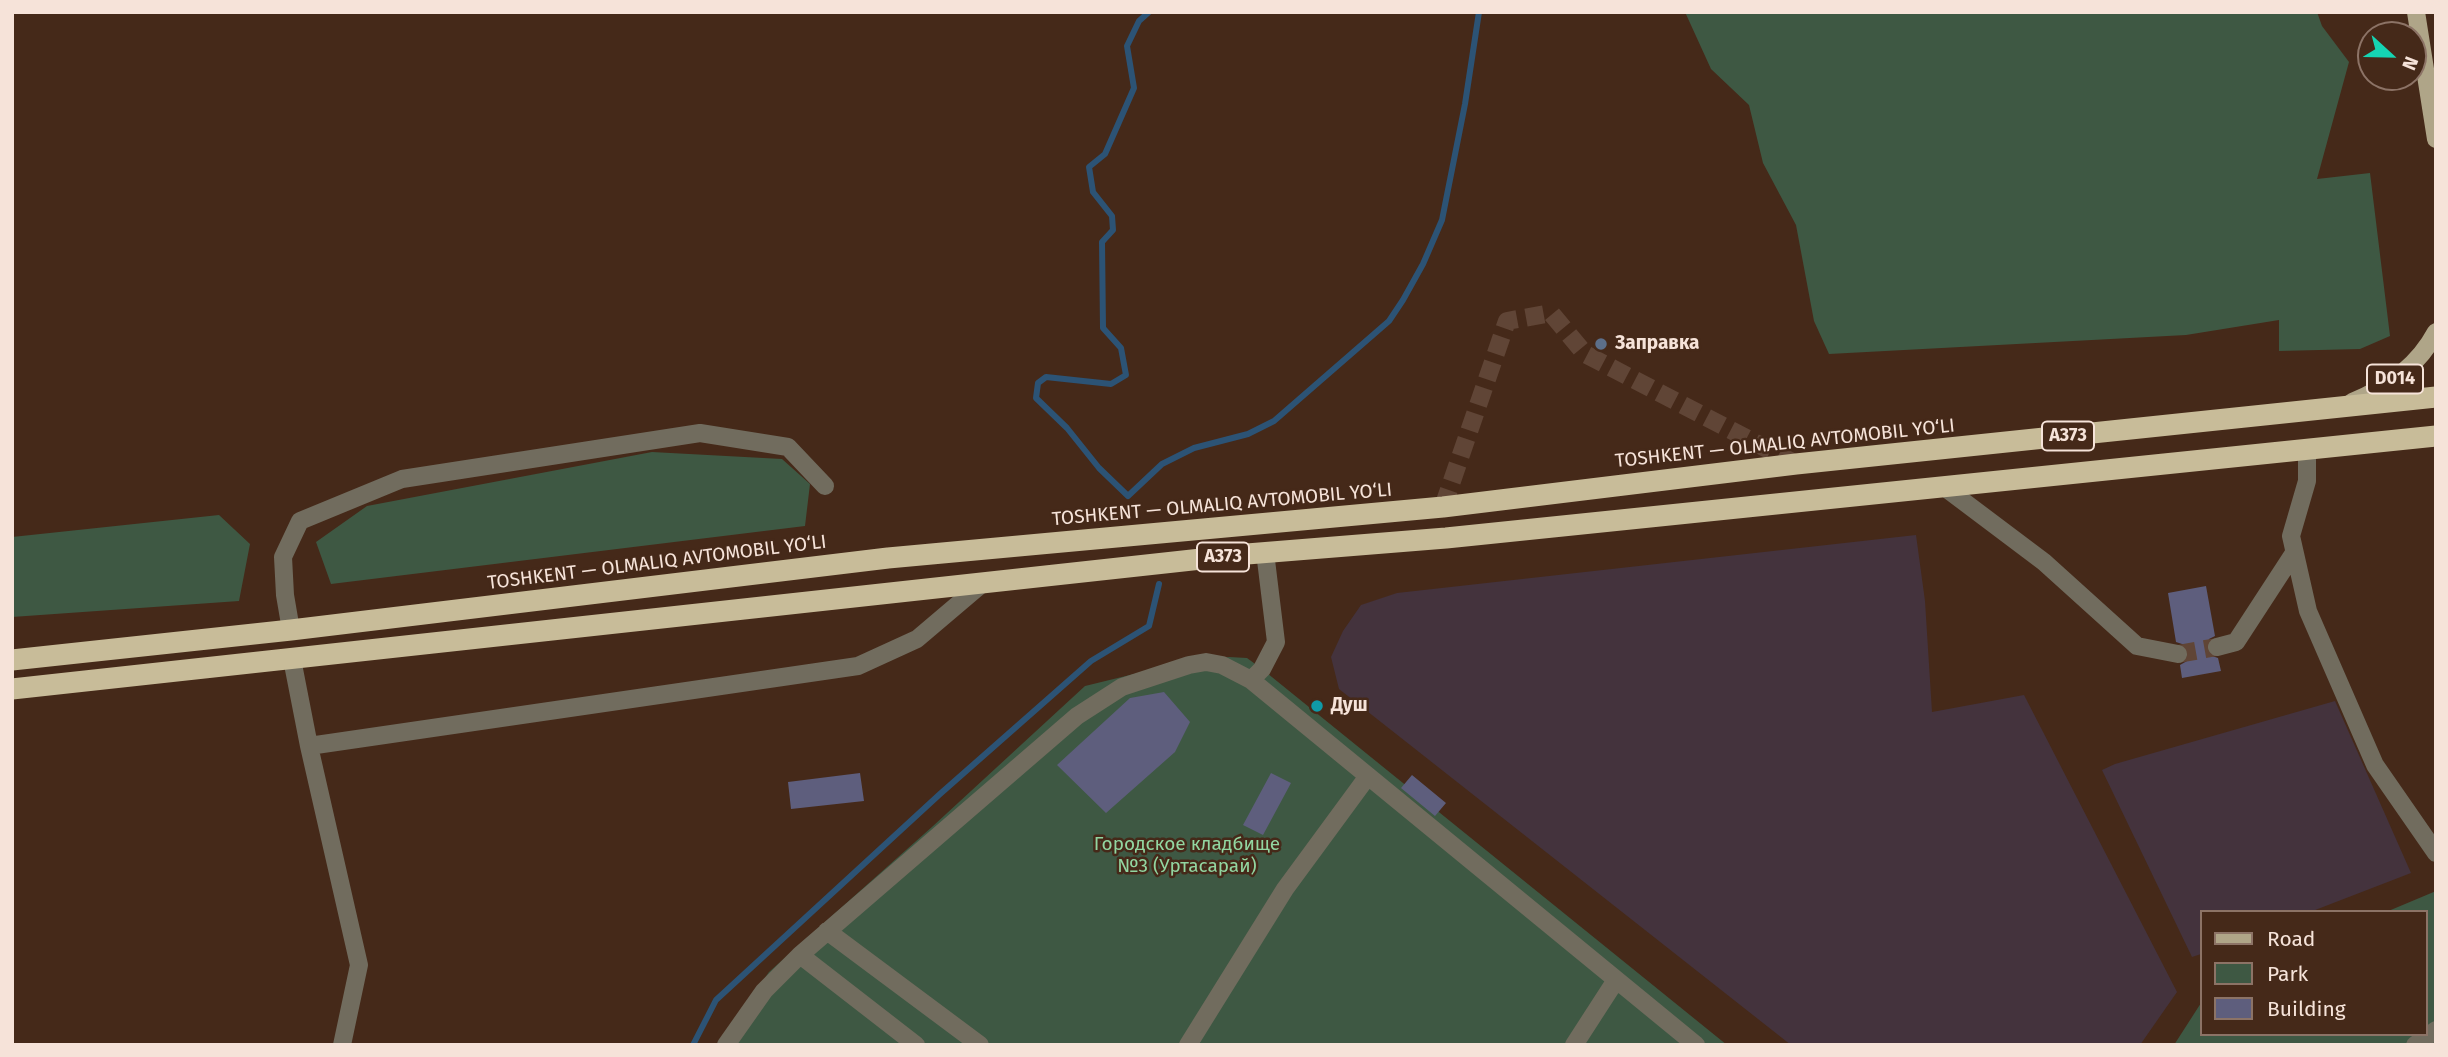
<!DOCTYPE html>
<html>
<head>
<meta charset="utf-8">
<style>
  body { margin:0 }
  #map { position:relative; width:2448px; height:1057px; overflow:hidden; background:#452919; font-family:"Fira Sans",sans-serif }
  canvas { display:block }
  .frame { position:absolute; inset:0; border:14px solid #f6e3d9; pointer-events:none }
  .legend { position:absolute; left:2200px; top:910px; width:228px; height:126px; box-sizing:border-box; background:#452919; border:2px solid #8c7366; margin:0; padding:9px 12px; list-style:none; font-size:21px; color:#f6e3d9 }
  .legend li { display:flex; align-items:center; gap:14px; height:35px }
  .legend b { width:35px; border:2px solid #8c7366 }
  .north { position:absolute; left:2357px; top:21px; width:70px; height:70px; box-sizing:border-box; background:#452919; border:2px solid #8c7366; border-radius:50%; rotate:112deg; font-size:19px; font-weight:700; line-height:28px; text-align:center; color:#f6e3d9 }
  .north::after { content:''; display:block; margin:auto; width:24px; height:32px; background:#15d5b3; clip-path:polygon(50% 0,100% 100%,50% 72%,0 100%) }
</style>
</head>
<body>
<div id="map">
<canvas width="2448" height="1057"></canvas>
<div class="frame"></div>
<ul class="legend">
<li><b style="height:9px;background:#afa588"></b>Road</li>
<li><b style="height:19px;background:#3e5843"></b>Park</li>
<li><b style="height:19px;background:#5e5e7d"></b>Building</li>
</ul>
<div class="north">N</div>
</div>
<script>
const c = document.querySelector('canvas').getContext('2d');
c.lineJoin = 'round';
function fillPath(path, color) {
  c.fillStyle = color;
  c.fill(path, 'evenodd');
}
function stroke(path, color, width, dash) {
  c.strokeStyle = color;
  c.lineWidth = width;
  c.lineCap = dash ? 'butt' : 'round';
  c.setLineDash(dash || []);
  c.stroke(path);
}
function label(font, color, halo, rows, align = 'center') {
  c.font = font + ' "Fira Sans",sans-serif';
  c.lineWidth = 5;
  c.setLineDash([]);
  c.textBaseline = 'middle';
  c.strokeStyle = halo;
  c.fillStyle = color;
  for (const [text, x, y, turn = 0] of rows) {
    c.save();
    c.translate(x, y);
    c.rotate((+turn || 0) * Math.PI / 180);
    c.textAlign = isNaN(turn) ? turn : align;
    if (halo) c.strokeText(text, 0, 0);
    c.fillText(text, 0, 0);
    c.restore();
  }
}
fillPath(new Path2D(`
  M1916,535L1925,601L1932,712L2024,695L2177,992L2140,1045H1791L1339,689L1331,657L1343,631L1361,605L1397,593Z
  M2335,701L2411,873L2310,912H2201V954L2192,957L2102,770L2115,764Z`), '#44333d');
fillPath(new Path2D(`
  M1685,12H2317L2322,26L2349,62L2317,179L2370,173L2390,336L2360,349L2279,351V320L2186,335L1829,354L1814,321L1796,225L1763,163L1749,105L1711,69Z
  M652,452L782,459L810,484L805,526L331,584L316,542L367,506Z
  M219,515L250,544L239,601L12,617V537Z
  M1229,657L1247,658L1262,669L1727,1045H719L769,972L933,826L1085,686L1183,662Z
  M2436,891V1045H2174L2201,1003V1034H2425V912H2386Z`), '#3e5843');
stroke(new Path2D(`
  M1149,12L1139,21L1127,46L1134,88L1105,154L1089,167L1093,192L1112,216L1113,230L1102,242L1103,328L1121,348L1126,375L1111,384L1046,377L1038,383L1036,398L1067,428L1099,468L1128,496L1162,464L1194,448L1248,434L1274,421L1389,321L1403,300L1423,264L1442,220L1465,104L1479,12
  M693,1045L716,1000L940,794L1091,661L1149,626L1159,584`), '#2c5375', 6);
fillPath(new Path2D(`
  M2206,586L2215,636L2209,639L2206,649L2209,655L2218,658L2221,671L2182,678L2180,665L2187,661L2189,651L2185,645L2176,642L2168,593Z
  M1164,692L1190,722L1175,752L1106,813L1057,765L1130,698Z
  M860,773L864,801L791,809L788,782Z
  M1271,773L1291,783L1263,835L1243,825Z
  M1412,775L1446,803L1435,816L1401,788Z`), '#5e5e7d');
stroke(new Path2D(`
  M1443,507L1507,321L1551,313L1585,354L1796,464
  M2178,654L2217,647`), '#604536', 18, [18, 9]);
stroke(new Path2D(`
  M2307,448V481L2291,536L2308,611L2375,765L2436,853
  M1943,486L2044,562L2137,646L2178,654
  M291,630L285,595L283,557L300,521L402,479L700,433L788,447L825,486
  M2217,647L2236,642L2294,553
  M292,659L309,746L359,965L342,1045
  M1251,680L1262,669L1276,642L1265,552
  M309,746L858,666L917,639L983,583
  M827,931L980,1045
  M800,955L916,1045
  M726,1045L764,991L800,955L1077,716L1122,687L1189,665L1206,662L1222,665L1251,680L1696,1045
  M1188,1045L1285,889L1368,776
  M1574,1045L1616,980
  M2415,1045L2436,1030`), '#716c5e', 18);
stroke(new Path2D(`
  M2416,12L2436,139
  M2352,402C2387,388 2418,366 2436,332`), '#afa588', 18);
stroke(new Path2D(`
  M12,660L291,630L888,558L1443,507L1796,464L2436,397
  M12,689L1247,554L1446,538L2436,436`), '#c8bc99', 21);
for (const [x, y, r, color] of [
  [1601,344,7,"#5c6f8a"],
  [1317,706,7,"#0f9aa8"]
]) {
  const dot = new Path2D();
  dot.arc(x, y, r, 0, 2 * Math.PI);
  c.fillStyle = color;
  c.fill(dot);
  stroke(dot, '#452919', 2.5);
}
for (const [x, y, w] of [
  [2395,379,56],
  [2068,436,52],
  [1223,557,52]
]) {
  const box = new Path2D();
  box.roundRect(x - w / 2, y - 14.5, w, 29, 5);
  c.fillStyle = '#452919';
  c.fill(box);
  stroke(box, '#f6e3d9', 2);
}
label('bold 18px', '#f6e3d9', null, [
  ["D014",2395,379],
  ["A373",2068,436],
  ["A373",1223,557]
]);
label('bold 19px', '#f6e3d9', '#452919', [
  ["Заправка",1615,344],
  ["Душ",1331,706]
], 'left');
label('19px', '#f6e3d9', '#452919', [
  ["TOSHKENT — OLMALIQ AVTOMOBIL YO‘LI",1785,444,-6],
  ["TOSHKENT — OLMALIQ AVTOMOBIL YO‘LI",1222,505,-5],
  ["TOSHKENT — OLMALIQ AVTOMOBIL YO‘LI",657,563,-7]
]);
label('19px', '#92d6a1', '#452919', [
  ["Городское кладбище",1187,845],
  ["№3 (Уртасарай)",1187,867]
]);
</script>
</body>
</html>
